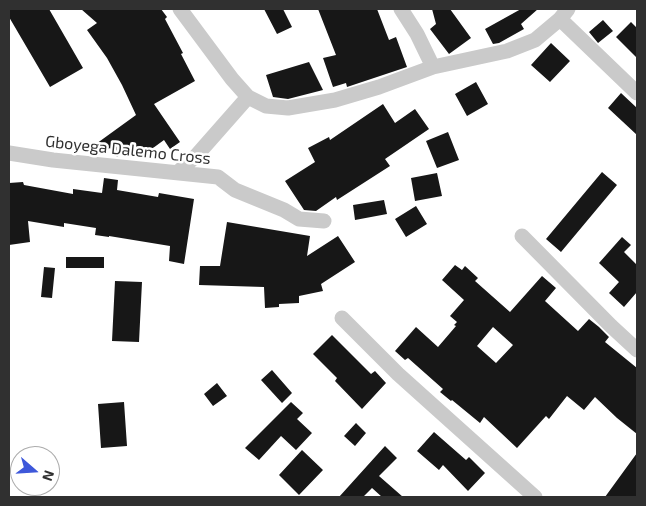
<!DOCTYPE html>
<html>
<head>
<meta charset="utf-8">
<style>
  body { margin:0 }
  #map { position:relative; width:646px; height:506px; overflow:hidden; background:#fff; font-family:"Exo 2",sans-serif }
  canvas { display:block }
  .frame { position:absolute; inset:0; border:10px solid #303030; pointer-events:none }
  .north { position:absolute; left:10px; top:446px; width:50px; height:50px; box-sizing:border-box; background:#fff; border:1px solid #acacac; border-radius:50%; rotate:109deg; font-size:14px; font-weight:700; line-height:20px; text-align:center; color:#303030 }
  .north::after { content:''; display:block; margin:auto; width:18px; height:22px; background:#3e58da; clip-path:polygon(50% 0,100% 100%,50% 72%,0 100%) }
</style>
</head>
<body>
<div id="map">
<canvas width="646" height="506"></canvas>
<div class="frame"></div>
<div class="north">N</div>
</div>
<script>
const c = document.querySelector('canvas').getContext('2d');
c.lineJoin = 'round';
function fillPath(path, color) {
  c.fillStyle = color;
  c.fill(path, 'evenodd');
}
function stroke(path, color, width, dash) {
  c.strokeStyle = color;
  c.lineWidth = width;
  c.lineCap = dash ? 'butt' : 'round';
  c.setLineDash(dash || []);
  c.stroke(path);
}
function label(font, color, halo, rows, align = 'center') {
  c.font = font + ' "Exo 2",sans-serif';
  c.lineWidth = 5;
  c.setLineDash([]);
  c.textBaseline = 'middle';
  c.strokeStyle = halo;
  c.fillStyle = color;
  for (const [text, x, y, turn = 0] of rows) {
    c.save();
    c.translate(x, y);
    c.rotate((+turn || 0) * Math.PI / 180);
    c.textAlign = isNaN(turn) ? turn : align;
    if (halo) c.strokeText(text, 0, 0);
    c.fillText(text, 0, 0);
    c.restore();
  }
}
fillPath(new Path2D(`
  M9,9H49L83,68L50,87L9,17Z
  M81,9H161L167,17L165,19L183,53L181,54L195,81L154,104L180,142L170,149L164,140L138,159L129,148L117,157L110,148L99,155H93L89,149L136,115L122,85L107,58L87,30L97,23Z
  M264,9H283L292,27L277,34Z
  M318,9H377L389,40L396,37L407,67L347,87L346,83L333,87L323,58L336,55Z
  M432,9H450L471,38L449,54L430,29L436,24Z
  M521,9H538L521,24L524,29L499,43L493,44L485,29Z
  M603,20L613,31L598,43L589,32Z
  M631,22L637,28V58L616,37Z
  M551,43L570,61L550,82L531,65Z
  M309,62L323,90L288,99L273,97L266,75Z
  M476,82L488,104L467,116L455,94Z
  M621,93L637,108V135L608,108Z
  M383,104L395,123L415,109L429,129L385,159L390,166L337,200L336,197L316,211L304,210L285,181L315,162L308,148L329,137L330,140Z
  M448,132L459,160L437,168L426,141Z
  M602,172L617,185L561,252L546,239Z
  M437,173L442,196L415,201L411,178Z
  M104,178L118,180L117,190L158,197L159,193L194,199L184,264L169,261L170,246L109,236V237L95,235L96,228L64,223V227L28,221L30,242L9,245V183L23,182L24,185L73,194V189L102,193Z
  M384,200L387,214L355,220L353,205Z
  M416,206L427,224L406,237L395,219Z
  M227,222L310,236L307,256L338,236L355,262L321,284L323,291L299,296V303L279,304V307L265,308L264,287L199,285L200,266H220Z
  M622,237L631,245L624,252L637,265V292L624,307L609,293L619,282L599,263Z
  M66,257H104V268H66Z
  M455,265L462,270L465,266L478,278L475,281L510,312L542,276L556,288L545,301L578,331L589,319L599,327L609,337L605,342L637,368V434L617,418L595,397L584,410L567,396L549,419L546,416L517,448L484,417L480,423L452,400L451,401L440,392L443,389L408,358L405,360L395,351L416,327L438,347L456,326L454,325L457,322L450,316L464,300L442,280ZM493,327L513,345L496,363L477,346Z
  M44,267L55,268L52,298L41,297Z
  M115,281L142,282L139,342L112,341Z
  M332,335L371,374L375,371L386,383L362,409L335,381L337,378L313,354Z
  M272,370L292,393L282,403L261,380Z
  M217,383L227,396L213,406L204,394Z
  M124,402L127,446L101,448L98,404Z
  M291,402L303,413L297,419L312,433L296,450L281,436L259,460L245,448Z
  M356,423L366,433L355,446L344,436Z
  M434,432L466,460L469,457L485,473L468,491L443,465L439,470L417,451Z
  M385,446L397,458L379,476L403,497H382L372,488L363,497H339Z
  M302,450L323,470L299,495L279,475Z
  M637,453V497H605Z`), '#171717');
stroke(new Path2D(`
  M180,9L232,79L248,97L266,106L288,108L335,100L379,87L433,67L507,51L535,40L560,19L568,9
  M401,9L417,34L433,67
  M560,19L637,93
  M9,153L53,160L218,177L235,190L284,210L299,219L324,221
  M178,172L196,156L248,97
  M522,236L611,326L637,350
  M342,318L398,374L535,497`), '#cacaca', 15);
label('16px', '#303030', '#fff', [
  ["Gboyega Dalemo Cross",128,150,6]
]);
</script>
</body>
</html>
